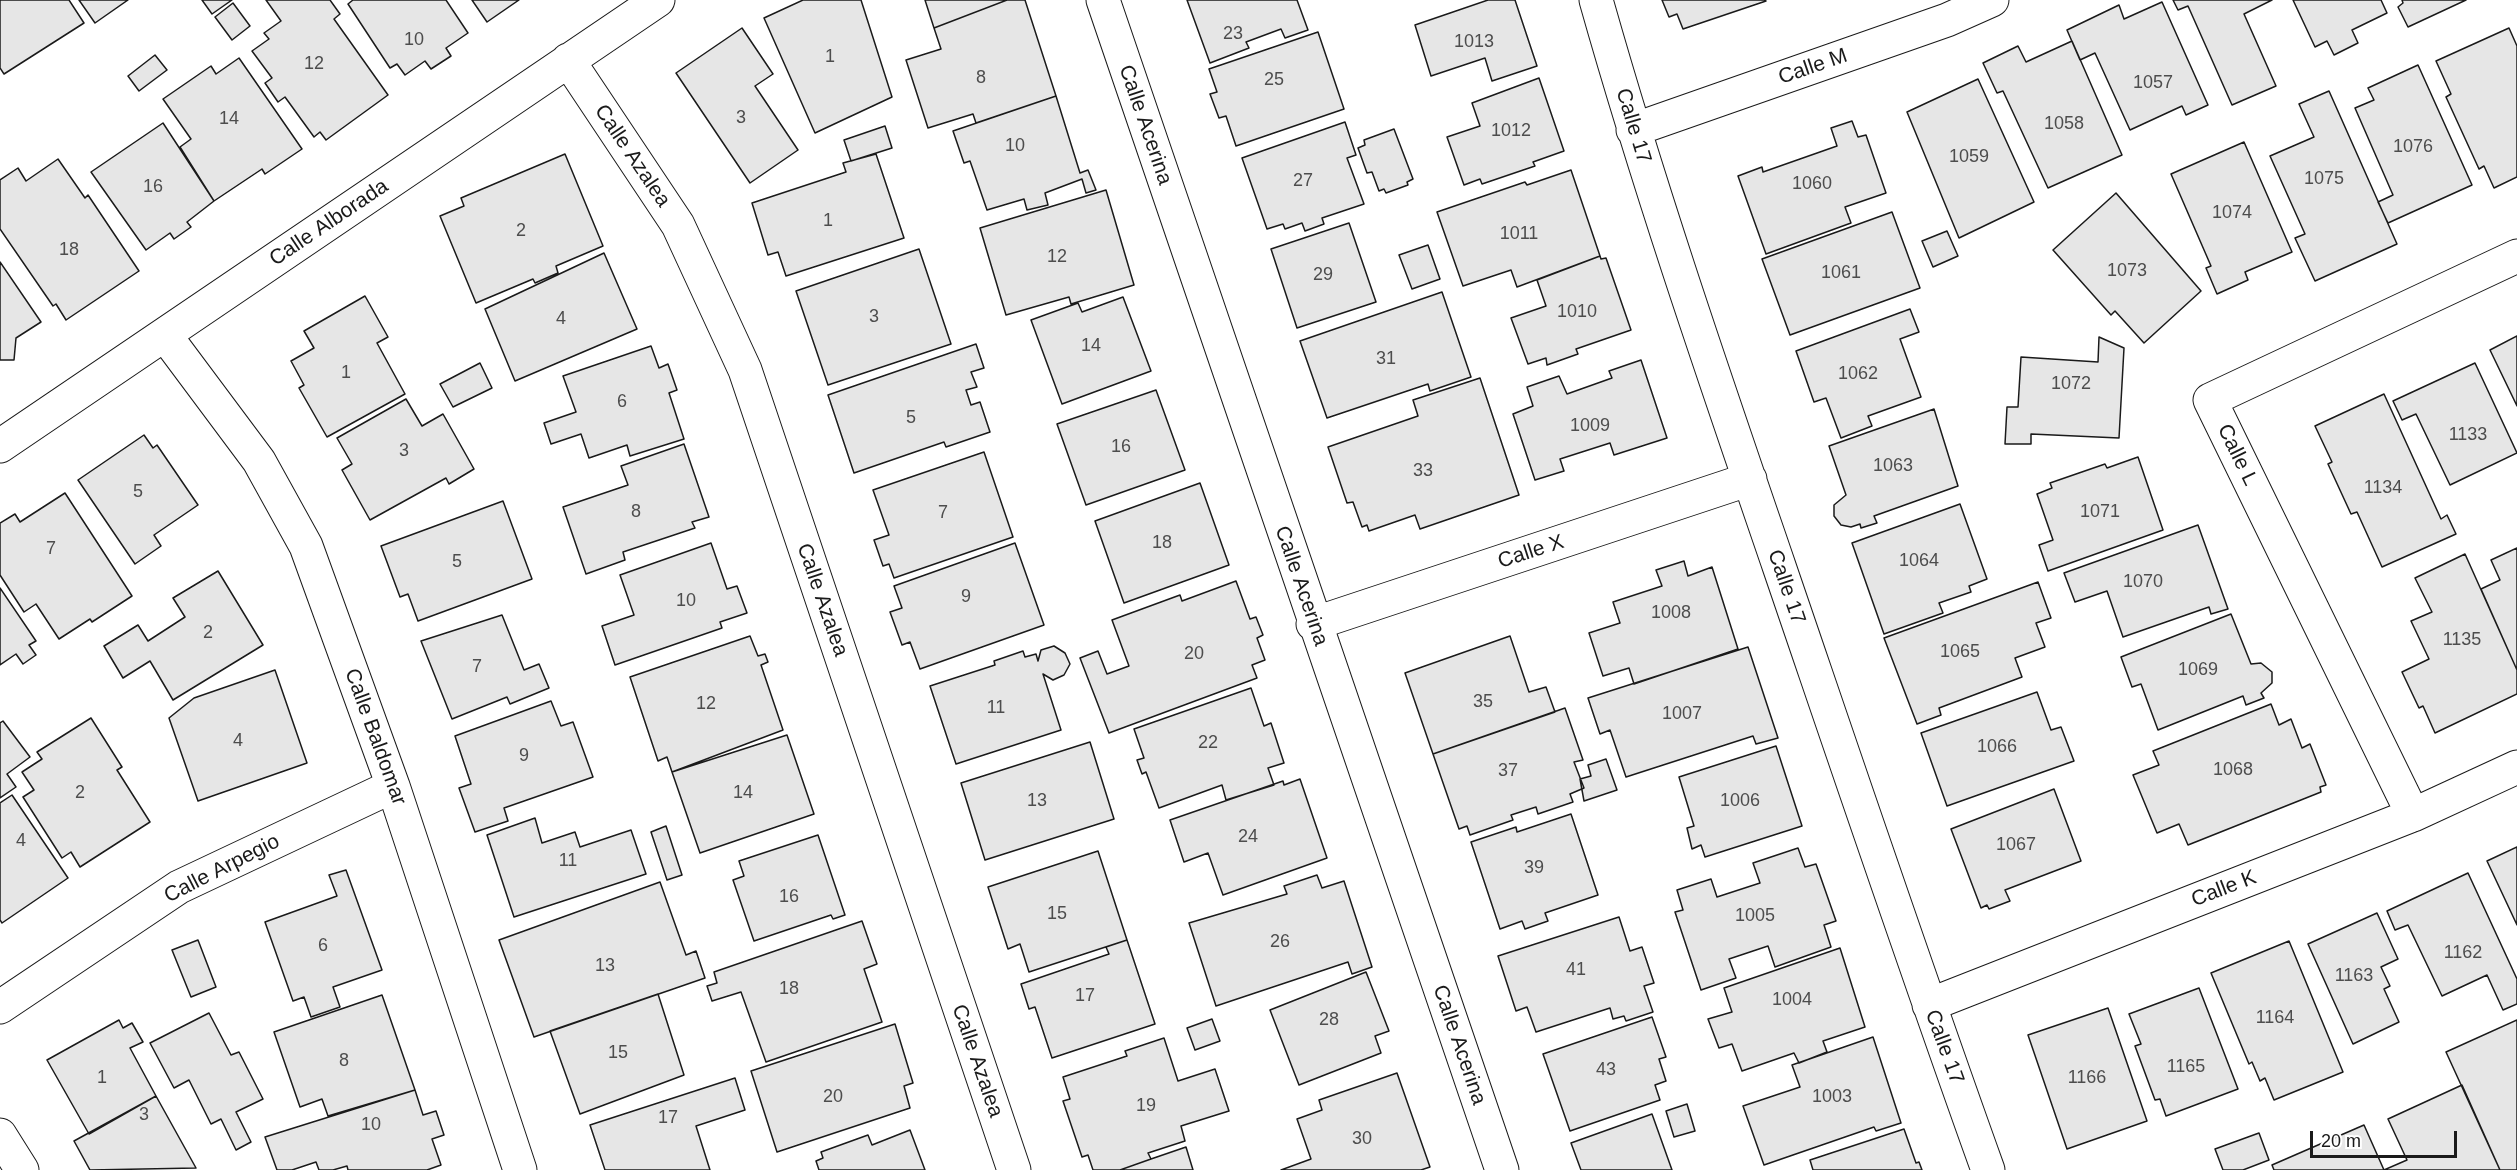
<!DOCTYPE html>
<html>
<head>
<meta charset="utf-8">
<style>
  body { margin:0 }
  #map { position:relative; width:2517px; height:1170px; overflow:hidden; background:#fff; font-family:Arial,sans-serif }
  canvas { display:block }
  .scale { position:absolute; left:2310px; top:1131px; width:147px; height:27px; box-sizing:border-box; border:3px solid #1a1a1a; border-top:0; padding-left:8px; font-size:18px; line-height:21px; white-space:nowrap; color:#1a1a1a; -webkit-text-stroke:4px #fff; paint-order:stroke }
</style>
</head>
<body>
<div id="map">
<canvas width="2517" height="1170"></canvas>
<div class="scale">20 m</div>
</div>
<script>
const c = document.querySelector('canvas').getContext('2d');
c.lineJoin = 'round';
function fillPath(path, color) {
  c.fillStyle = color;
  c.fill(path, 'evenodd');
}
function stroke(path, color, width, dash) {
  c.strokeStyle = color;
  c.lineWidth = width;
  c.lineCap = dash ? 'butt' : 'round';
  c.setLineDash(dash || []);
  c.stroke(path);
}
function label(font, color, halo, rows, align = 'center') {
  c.font = font + ' Arial,sans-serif';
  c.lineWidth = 4.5;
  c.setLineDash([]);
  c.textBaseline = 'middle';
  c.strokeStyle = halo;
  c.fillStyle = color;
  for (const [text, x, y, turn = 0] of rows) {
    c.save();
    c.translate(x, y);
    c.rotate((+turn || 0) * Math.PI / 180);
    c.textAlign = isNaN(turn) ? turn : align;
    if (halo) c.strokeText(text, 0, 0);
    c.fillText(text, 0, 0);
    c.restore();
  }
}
const building = new Path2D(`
  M0,0H69L84,23L4,74L0,68Z
  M79,0H128L95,23Z
  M202,0H232L212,14Z
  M266,0H330L340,14L334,19L388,95L326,140L320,132L314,137L285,97L278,102L265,83L272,78L252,51L269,39L264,33L281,21Z
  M353,0H446L468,33L446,48L451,56L431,69L425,61L405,75L397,64L390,68L348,4Z
  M472,0H519L487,22Z
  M803,0H861L892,97L815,133L764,18Z
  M925,0H1007L934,28Z
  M1007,0H1025L1056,96L976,123L973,114L928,128L906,60L941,49L934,28Z
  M1187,0H1297L1308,30L1285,38L1281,29L1246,42L1249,48L1210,63Z
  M1488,0H1515L1537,66L1492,81L1485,58L1431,76L1415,25Z
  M1662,0H1765L1766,1L1683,29L1677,14L1669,17Z
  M2173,0H2272L2244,14L2276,86L2232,105L2188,6L2178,10Z
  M2293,0H2381L2387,13L2352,30L2358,43L2334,55L2327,41L2315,47Z
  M2402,0H2466L2408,27L2398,7L2403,3Z
  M2162,2L2208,105L2186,115L2182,106L2130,130L2095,53L2080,60L2067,30L2119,5L2124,19Z
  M233,3L250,26L232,40L215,17Z
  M742,28L773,74L755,86L798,150L750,183L676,73Z
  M2509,28L2517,46V177L2494,188L2484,166L2479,169L2446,97L2451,94L2436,61Z
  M1318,32L1344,109L1236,146L1226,116L1219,118L1210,94L1217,92L1209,69Z
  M2072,41L2122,155L2048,188L2003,91L1997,93L1983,63L2018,46L2026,62Z
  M155,55L167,70L139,91L128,76Z
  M239,58L302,149L265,174L262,169L214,201L180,147L191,139L163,99L211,66L216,74Z
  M2418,65L2472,185L2388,223L2378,202L2393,195L2355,108L2374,100L2368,88Z
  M1539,78L1564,151L1533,162L1535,166L1482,184L1480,179L1464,185L1447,137L1480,126L1472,103Z
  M1978,79L2034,202L1959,238L1907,112Z
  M2329,91L2397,244L2315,281L2295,238L2305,234L2270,156L2314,137L2299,104Z
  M1056,96L1080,173L1088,170L1096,190L1086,193L1082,179L1045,193L1048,205L1027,210L1024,199L987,210L970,161L964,163L953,131Z
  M1852,121L1858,137L1866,135L1886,193L1845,207L1851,223L1766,254L1738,176L1762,167L1763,172L1837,146L1831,128Z
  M1345,122L1356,155L1347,158L1364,204L1322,218L1324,224L1305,231L1302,223L1285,229L1283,224L1267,229L1242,158Z
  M163,123L214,201L187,222L191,227L174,239L170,233L146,250L91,172Z
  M885,126L892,148L851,161L844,140Z
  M1394,129L1413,179L1407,182L1408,185L1386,193L1384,189L1379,191L1372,172L1367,173L1358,148L1365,145L1364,140Z
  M2244,142L2292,252L2245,272L2248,280L2217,294L2206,268L2211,266L2171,174Z
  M565,154L603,246L556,266L558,273L535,283L533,279L476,303L440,216L464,206L461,198Z
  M876,154L904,238L786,276L778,252L768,255L752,203L846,172L843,163Z
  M58,159L85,198L88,195L139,271L66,320L56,304L53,306L0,229V180L18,168L26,181Z
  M1571,170L1600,256L1517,287L1511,270L1463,286L1437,212L1525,182L1527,185Z
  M1106,190L1134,285L1071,304L1069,297L1006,315L980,228Z
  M2116,193L2201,291L2144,343L2115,311L2111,315L2053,250Z
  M1892,212L1920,288L1790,335L1762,259Z
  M1349,223L1376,302L1297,328L1271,249Z
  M1947,231L1958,256L1933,267L1922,241Z
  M1428,245L1440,279L1412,289L1399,255Z
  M919,249L951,344L828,385L796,291Z
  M604,253L637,329L515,381L485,309Z
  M1600,256L1601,259L1606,258L1631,330L1576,349L1578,354L1547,365L1546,358L1528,364L1511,318L1546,306L1537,280Z
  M0,262L41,322L16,338L14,360H0Z
  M1442,292L1471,377L1430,391L1428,384L1327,418L1300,341Z
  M365,296L388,337L377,343L405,394L327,437L299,388L304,385L291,361L314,348L304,331Z
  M1123,297L1151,371L1062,404L1031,320L1078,303L1082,312Z
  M1910,309L1919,332L1900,339L1921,397L1868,416L1872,426L1841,438L1826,398L1814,402L1796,351Z
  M2517,336V406L2490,350Z
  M2099,337L2124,348L2119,438L2031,434V444H2005L2007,407H2018L2021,357L2098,362Z
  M976,344L984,368L971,372L977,387L966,390L971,405L980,402L990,432L946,447L944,442L854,473L828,395Z
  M651,346L659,368L668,364L677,390L669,393L684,439L630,456L627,445L589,458L581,434L551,444L544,423L576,412L563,376Z
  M1641,360L1667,438L1614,455L1610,443L1560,459L1564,471L1535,480L1513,414L1533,406L1527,387L1559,376L1567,394L1612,378L1609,371Z
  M480,363L492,388L453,407L440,384Z
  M2475,363L2517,453L2450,485L2416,414L2402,420L2393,401Z
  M1480,378L1519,495L1420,529L1415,515L1369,531L1367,525L1362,527L1353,502L1347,503L1328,447L1418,416L1413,400Z
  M1156,390L1185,470L1086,505L1057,424Z
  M2384,394L2441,519L2447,515L2456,534L2382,567L2357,512L2351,514L2328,464L2332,462L2315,426Z
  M406,399L422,426L443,414L474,469L449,484L446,478L370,520L342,470L352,464L337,438Z
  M1934,409L1958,486L1874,516L1877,523L1861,528L1860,524L1851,527L1841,525L1834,516V505L1846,495L1829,446Z
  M144,435L153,448L157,445L198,505L154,535L161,546L135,564L78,480Z
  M684,444L709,517L692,522L695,528L623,552L625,560L586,574L563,507L628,485L621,466Z
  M984,452L1013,537L894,578L889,564L883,566L874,540L889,535L873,490Z
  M2138,457L2163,530L2048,571L2039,545L2053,540L2037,494L2052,488L2050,483L2105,464L2107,468Z
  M1200,483L1229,565L1124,603L1095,521Z
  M65,493L132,596L92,622L90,619L59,639L36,604L24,612L0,575V523L15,514L20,522Z
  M503,501L532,579L418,621L408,594L400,597L381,546Z
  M1960,504L1987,579L1969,586L1971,592L1939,603L1943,613L1884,634L1852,543Z
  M2198,525L2228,609L2211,614L2209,607L2123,637L2107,591L2075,602L2064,573Z
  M711,543L727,589L737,586L747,613L720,622L722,628L615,665L602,626L634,615L620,575Z
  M1015,543L1044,625L920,669L910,642L902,645L890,612L902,608L894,586Z
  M2517,548V670L2481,589L2500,580L2491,560Z
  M2465,554L2517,670V694L2435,733L2423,706L2419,708L2402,672L2429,659L2411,621L2432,612L2415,578Z
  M1684,561L1688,576L1712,567L1738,649L1634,684L1629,668L1603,676L1589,633L1620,623L1613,602L1662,586L1656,570Z
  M218,571L263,645L173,700L150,661L123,678L104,646L138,625L148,641L185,617L173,598Z
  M1236,581L1250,619L1256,617L1263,635L1257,638L1265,660L1252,665L1257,678L1109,733L1080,658L1098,651L1107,674L1129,666L1112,620L1180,595L1182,601Z
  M2038,582L2051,618L2036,623L2045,647L2015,658L2022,677L1939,708L1941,715L1917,724L1884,638Z
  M0,588L36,641L29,645L36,655L23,664L16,654L0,665Z
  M2231,614L2251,664L2261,663L2272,672V683L2261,693L2264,698L2246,705L2243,696L2158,730L2141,684L2132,687L2121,657Z
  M502,615L524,670L539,664L549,688L510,704L507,697L452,719L421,641Z
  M750,636L758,656L765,654L768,662L761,665L783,730L672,772L667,757L658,761L630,677Z
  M1510,636L1529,692L1546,687L1555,712L1433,754L1405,673Z
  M1054,646L1065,653L1070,664L1064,675L1053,680L1043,674L1061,730L956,764L930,686L995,665L994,661L1023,651L1025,657L1036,654L1038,661L1041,650Z
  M1748,647L1778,738L1756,744L1753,736L1626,777L1610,730L1600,734L1588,698Z
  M275,670L307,763L198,801L169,718L194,698Z
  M1251,688L1264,726L1271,723L1284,763L1268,768L1274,785L1226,800L1222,785L1159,808L1146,772L1142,774L1137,760L1144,758L1134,729Z
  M2037,692L2051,730L2061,727L2074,761L1947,806L1921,733Z
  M551,701L561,726L573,722L593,777L504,808L508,821L475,832L459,788L471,784L455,736Z
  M2271,704L2279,725L2291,719L2302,748L2310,744L2326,785L2320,787L2321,792L2188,845L2179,824L2157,833L2133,775L2159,765L2153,751Z
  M1565,708L1583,760L1574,762L1584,788L1570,794L1573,802L1538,814L1536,807L1511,815L1513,820L1470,835L1467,826L1459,829L1433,754Z
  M91,718L122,767L117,770L150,822L80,867L71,852L62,858L23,797L34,790L22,772L42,759L37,752Z
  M3,721L30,757L7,774L16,787L0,798V723Z
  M787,735L814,814L700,853L672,772Z
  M1090,742L1114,819L985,860L961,783Z
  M1776,746L1802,826L1705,857L1701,845L1692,849L1687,828L1694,826L1679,777Z
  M1606,759L1617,790L1584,801L1580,779L1591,776L1588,765Z
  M1300,779L1327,858L1223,895L1208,853L1184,862L1170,820L1283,781L1284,785Z
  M2054,789L2081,861L2005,890L2010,901L1989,909L1987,905L1981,908L1951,829Z
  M12,795L68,878L2,923L0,920V803Z
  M1571,814L1598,895L1545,913L1548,921L1525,929L1522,921L1500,929L1471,842L1516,827L1517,832Z
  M535,818L542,843L575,832L580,847L631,830L646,874L514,917L487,835Z
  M666,826L682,875L667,880L651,832Z
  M818,835L845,915L833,919L831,915L754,941L733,880L744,876L739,861Z
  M2517,847V925L2487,861Z
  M1798,848L1805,867L1816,864L1836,921L1824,925L1831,947L1775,967L1768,946L1729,959L1736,978L1701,990L1675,912L1683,910L1677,890L1711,879L1717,897L1760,883L1753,863Z
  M1098,851L1127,940L1029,972L1020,944L1008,949L988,887Z
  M346,870L382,970L333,987L340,1007L311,1017L304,997L293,1001L265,922L337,896L329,875Z
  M2468,873L2517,979V1004L2503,1010L2487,975L2442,996L2408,925L2395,930L2387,911Z
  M1317,875L1322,888L1344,881L1372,967L1352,974L1348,962L1216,1006L1189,923L1287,894L1284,886Z
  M660,882L686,955L696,951L705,978L534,1037L499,940Z
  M2377,913L2398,959L2381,967L2390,986L2384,989L2399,1022L2353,1044L2308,944Z
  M1619,917L1630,951L1642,947L1654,983L1644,986L1653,1012L1626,1021L1624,1016L1613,1019L1610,1008L1536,1032L1527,1007L1516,1011L1498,956Z
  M862,921L877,964L864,969L882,1022L766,1062L741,992L712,1001L707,986L717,983L714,972Z
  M198,940L216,987L191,997L172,950Z
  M1127,940L1155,1024L1052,1058L1035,1007L1029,1009L1021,984L1109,954L1106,947Z
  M2289,941L2343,1072L2274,1100L2265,1078L2260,1081L2252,1062L2249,1064L2211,973Z
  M1840,948L1865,1027L1823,1041L1827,1052L1799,1063L1794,1053L1742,1071L1732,1044L1719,1048L1708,1019L1732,1012L1724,988Z
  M1366,972L1389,1031L1375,1036L1381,1053L1299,1085L1270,1010Z
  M2199,988L2238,1089L2166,1116L2160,1099L2155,1100L2135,1046L2141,1044L2129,1014Z
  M658,994L684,1075L580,1114L550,1031Z
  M382,995L415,1090L328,1116L322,1099L300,1107L274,1032Z
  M2108,1008L2147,1121L2067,1149L2028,1035Z
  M209,1013L231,1055L239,1052L263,1099L236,1112L251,1142L236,1150L221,1119L211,1124L189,1080L174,1088L150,1043Z
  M1652,1017L1666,1057L1659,1059L1666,1081L1655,1085L1660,1100L1570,1131L1543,1054Z
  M1212,1019L1220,1041L1195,1050L1187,1028Z
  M119,1020L123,1028L132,1023L143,1042L130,1048L156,1096L89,1134L47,1060Z
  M2517,1020V1170H2500L2446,1052Z
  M895,1024L913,1083L904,1086L910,1108L777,1152L751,1071Z
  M1873,1037L1901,1123L1876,1131L1874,1127L1764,1165L1743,1106L1800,1087L1792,1065Z
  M1164,1038L1178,1081L1215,1069L1229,1111L1181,1126L1185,1141L1148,1153L1151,1159L1120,1170H1093L1088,1155L1082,1157L1063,1101L1070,1099L1063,1077L1127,1056L1125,1051Z
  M1397,1073L1430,1167L1421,1170H1281L1311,1159L1297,1119L1322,1110L1319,1100Z
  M735,1078L745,1110L696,1126L710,1170H605L590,1125Z
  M2462,1085L2500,1170H2384L2407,1160L2388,1119Z
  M415,1090L423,1115L436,1111L444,1135L432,1139L441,1165L427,1170H348L347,1166L333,1170H319L316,1162L292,1170H277L265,1137Z
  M156,1096L196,1168L90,1170L74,1141Z
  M1687,1104L1695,1131L1674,1137L1666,1111Z
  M1652,1114L1672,1170H1581L1571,1143Z
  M2364,1125L2384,1170H2274L2272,1165Z
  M1904,1129L1916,1163L1919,1162L1922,1170H1813L1810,1160Z
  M910,1130L925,1170H819L816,1161L823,1158L821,1152L868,1135L872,1145Z
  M2259,1133L2269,1160L2243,1170H2223L2215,1149Z
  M1186,1147L1193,1170H1120L1151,1159Z`);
fillPath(building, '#e6e6e6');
stroke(building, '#1a1a1a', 1.5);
const street = new Path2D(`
  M1103,0L1502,1170
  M1596,0C1650,191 1715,379 1779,566C1848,768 1916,970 1988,1170
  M568,60L678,225L745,370L1014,1170
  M1633,130L1947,20L1992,0
  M165,335L259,461L306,546L393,786L520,1170
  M0,446L658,0
  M1313,624L1750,479
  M2413,815L2210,400L2517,256
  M1929,1005L2413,815L2517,767
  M0,1007L179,887L393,786
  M0,1135L22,1170`);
stroke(street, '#1a1a1a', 35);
stroke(street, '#fff', 33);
label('18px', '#4d4d4d', null, [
  ["23",1233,34],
  ["10",414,40],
  ["1013",1474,42],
  ["1",830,57],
  ["12",314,64],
  ["8",981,78],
  ["25",1274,80],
  ["1057",2153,83],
  ["3",741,118],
  ["14",229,119],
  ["1058",2064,124],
  ["1012",1511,131],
  ["10",1015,146],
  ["1076",2413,147],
  ["1059",1969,157],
  ["1075",2324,179],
  ["27",1303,181],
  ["1060",1812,184],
  ["16",153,187],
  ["1074",2232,213],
  ["1",828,221],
  ["2",521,231],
  ["1011",1519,234],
  ["18",69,250],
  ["12",1057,257],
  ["1073",2127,271],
  ["1061",1841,273],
  ["29",1323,275],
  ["1010",1577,312],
  ["3",874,317],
  ["4",561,319],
  ["14",1091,346],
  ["31",1386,359],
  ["1",346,373],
  ["1062",1858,374],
  ["1072",2071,384],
  ["6",622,402],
  ["5",911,418],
  ["1009",1590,426],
  ["1133",2468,435],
  ["16",1121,447],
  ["3",404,451],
  ["1063",1893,466],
  ["33",1423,471],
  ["1134",2383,488],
  ["5",138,492],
  ["8",636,512],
  ["1071",2100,512],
  ["7",943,513],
  ["18",1162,543],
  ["7",51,549],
  ["1064",1919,561],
  ["5",457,562],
  ["1070",2143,582],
  ["9",966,597],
  ["10",686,601],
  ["1008",1671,613],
  ["2",208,633],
  ["1135",2462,640],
  ["1065",1960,652],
  ["20",1194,654],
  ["7",477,667],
  ["1069",2198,670],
  ["35",1483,702],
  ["12",706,704],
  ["11",996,708],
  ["1007",1682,714],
  ["4",238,741],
  ["22",1208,743],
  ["1066",1997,747],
  ["9",524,756],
  ["1068",2233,770],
  ["37",1508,771],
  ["2",80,793],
  ["14",743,793],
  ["13",1037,801],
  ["1006",1740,801],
  ["24",1248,837],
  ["4",21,841],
  ["1067",2016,845],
  ["11",568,861],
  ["39",1534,868],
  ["16",789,897],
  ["15",1057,914],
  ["1005",1755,916],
  ["26",1280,942],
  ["6",323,946],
  ["1162",2463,953],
  ["13",605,966],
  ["41",1576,970],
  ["1163",2354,976],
  ["18",789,989],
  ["17",1085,996],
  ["1004",1792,1000],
  ["1164",2275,1018],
  ["28",1329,1020],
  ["15",618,1053],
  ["8",344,1061],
  ["1165",2186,1067],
  ["43",1606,1070],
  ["1",102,1078],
  ["1166",2087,1078],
  ["20",833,1097],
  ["1003",1832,1097],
  ["19",1146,1106],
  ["3",144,1115],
  ["17",668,1118],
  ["10",371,1125],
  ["30",1362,1139]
]);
label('21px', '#1a1a1a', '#fff', [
  ["Calle M",1813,67,-19],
  ["Calle Acerina",1145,125,71],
  ["Calle 17",1633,126,73],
  ["Calle Azalea",632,156,56],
  ["Calle Alborada",329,223,-34],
  ["Calle L",2237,455,64],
  ["Calle X",1531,552,-18],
  ["Calle Acerina",1301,586,71],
  ["Calle 17",1786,587,71],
  ["Calle Azalea",822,600,71],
  ["Calle Baldomar",375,737,70],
  ["Calle Arpegio",222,869,-27],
  ["Calle K",2224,889,-21],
  ["Calle Acerina",1459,1045,71],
  ["Calle 17",1944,1047,70],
  ["Calle Azalea",977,1061,71]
]);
</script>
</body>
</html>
